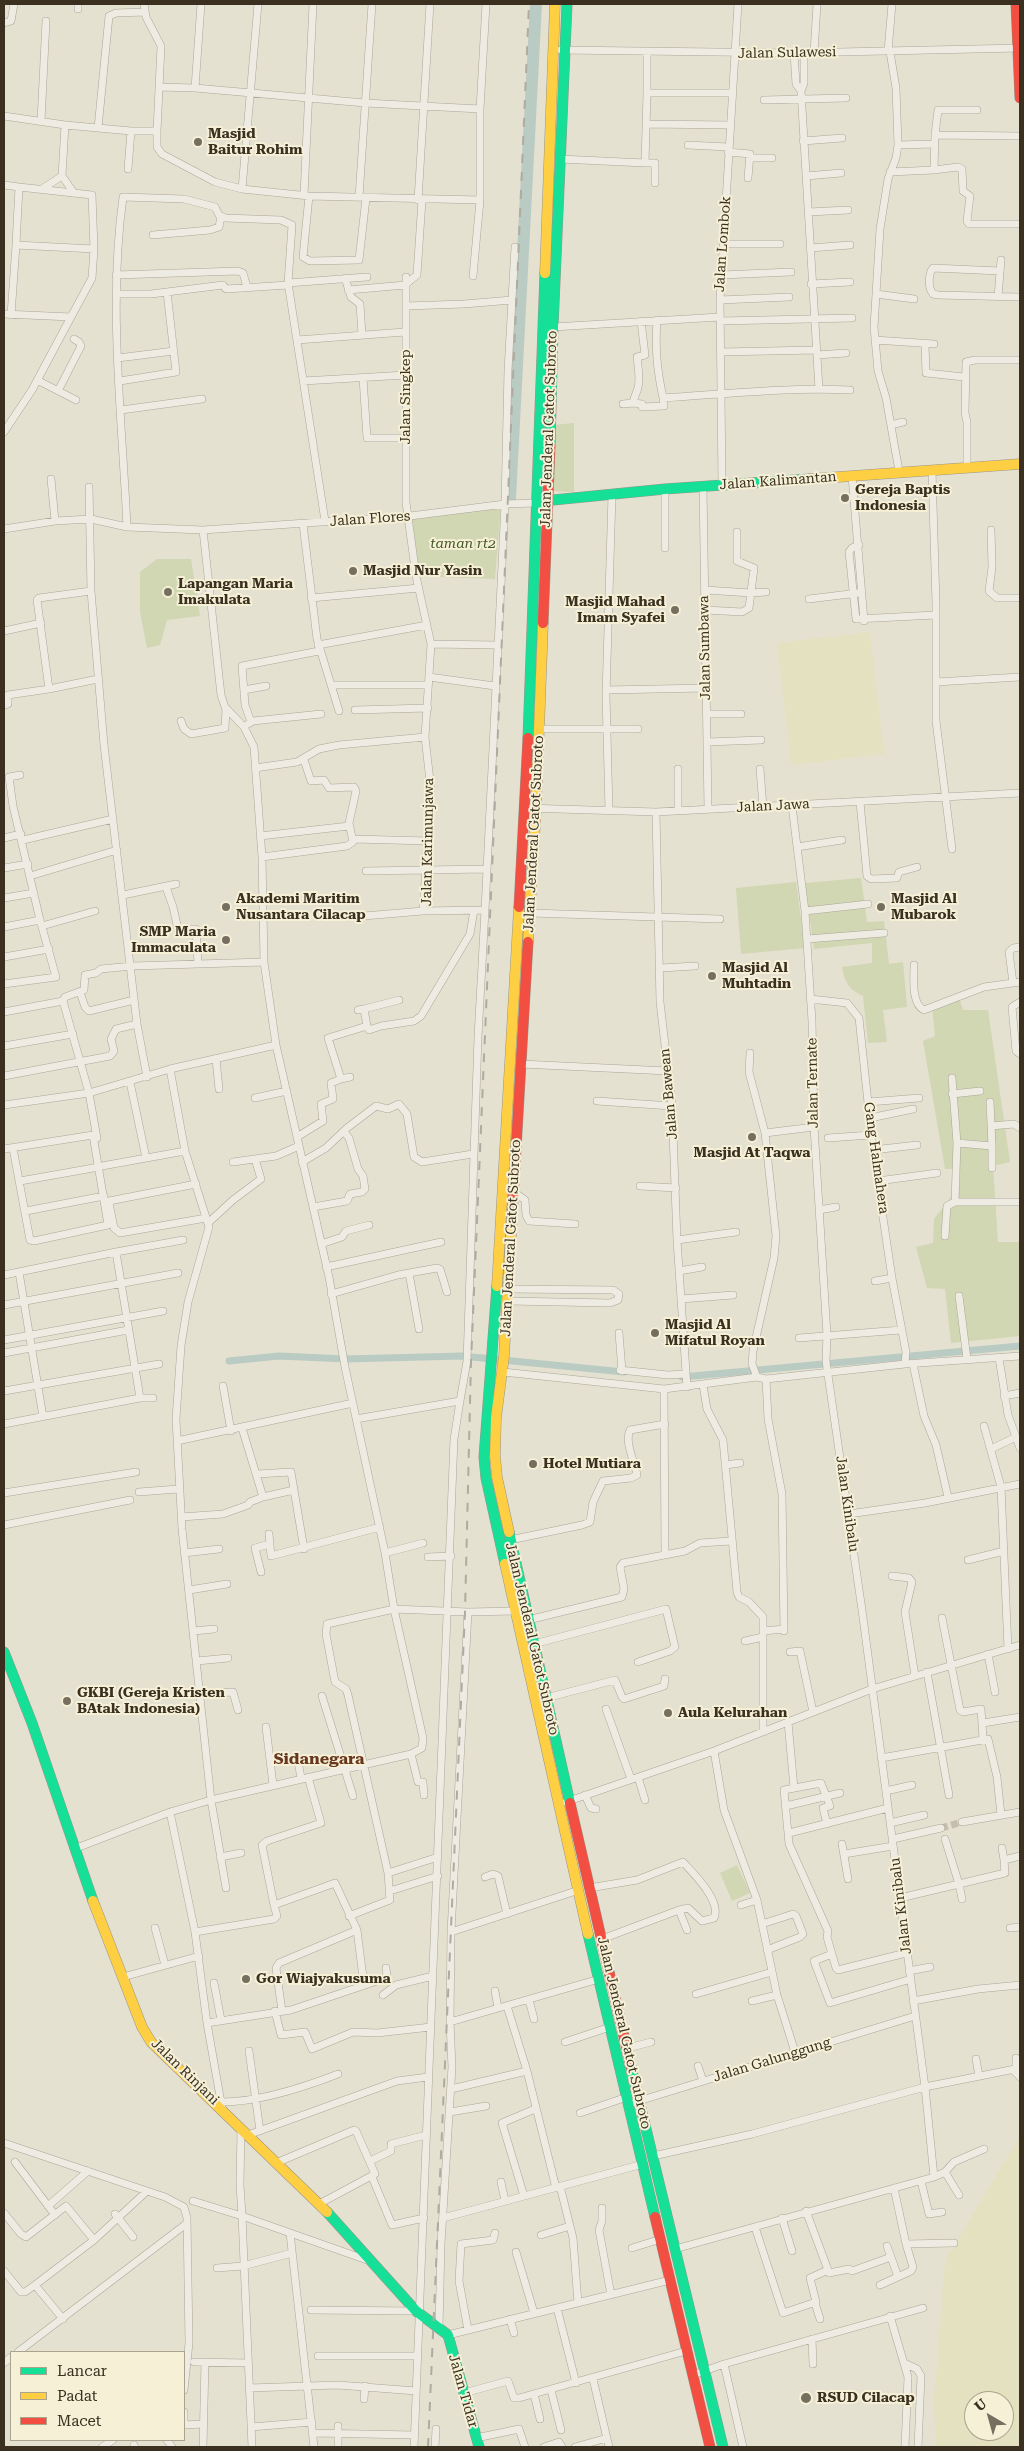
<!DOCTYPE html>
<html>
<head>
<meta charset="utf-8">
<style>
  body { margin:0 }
  #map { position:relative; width:1024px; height:2451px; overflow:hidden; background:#e5e1d0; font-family:"Roboto Serif",serif }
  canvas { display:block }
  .frame { position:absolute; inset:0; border:5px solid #3b3020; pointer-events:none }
  .legend { position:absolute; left:10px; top:2351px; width:175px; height:90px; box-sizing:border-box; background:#f6f0d7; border:1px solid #aba38e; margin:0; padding:6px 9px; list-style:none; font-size:15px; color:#3b3020 }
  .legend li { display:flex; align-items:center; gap:10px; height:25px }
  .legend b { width:25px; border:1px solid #aba38e }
  .north { position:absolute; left:964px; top:2391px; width:50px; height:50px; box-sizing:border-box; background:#f6f0d7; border:1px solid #aba38e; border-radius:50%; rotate:322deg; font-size:14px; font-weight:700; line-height:20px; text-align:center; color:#3b3020 }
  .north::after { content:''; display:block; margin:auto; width:18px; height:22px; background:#766e5e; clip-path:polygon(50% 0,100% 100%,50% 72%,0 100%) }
</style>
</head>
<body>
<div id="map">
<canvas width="1024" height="2451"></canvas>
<div class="frame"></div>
<ul class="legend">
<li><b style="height:6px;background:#16e098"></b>Lancar</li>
<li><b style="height:6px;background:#ffcf43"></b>Padat</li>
<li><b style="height:6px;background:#f24e42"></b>Macet</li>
</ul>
<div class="north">U</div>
</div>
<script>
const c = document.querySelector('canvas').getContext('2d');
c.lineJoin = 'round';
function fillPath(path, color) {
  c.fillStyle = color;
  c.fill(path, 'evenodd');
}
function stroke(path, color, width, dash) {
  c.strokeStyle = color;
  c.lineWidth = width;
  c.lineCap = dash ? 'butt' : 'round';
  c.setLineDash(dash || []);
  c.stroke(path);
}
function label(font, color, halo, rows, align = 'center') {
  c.font = font + ' "Roboto Serif",serif';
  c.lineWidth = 4;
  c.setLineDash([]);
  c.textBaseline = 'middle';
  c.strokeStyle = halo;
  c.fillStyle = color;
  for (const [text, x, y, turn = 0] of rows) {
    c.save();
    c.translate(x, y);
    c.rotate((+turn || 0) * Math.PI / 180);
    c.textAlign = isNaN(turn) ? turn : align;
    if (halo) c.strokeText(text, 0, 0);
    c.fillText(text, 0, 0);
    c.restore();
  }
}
fillPath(new Path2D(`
  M870,632L884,754L791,765L777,643Z
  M1020,2136V2447H936L934,2400L945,2261ZM974,2401H1004V2431H974Z`), '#e4e1c1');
fillPath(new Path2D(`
  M574,423V492L551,491L553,425Z
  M501,504L495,579L416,576L410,516Z
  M157,559H191L200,616L167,620L160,645L147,648L140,612V572Z
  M861,878L867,922L884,921L889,964L903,962L907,1007L883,1010L887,1042L868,1043L863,996C848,989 845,982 842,967L872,963V943L814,949L805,883Z
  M796,882L805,948L741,954L736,888Z
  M958,995L963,1010H988L1010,1162L993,1166L998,1242H1020V1336L951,1343L945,1289L927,1288L916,1247L933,1243L934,1219L960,1185L958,1169H945L923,1041L935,1036L932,1007Z
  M737,1865L750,1893L732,1901L720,1873Z`), '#d1d6b3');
stroke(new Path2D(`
  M229,1361L279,1356L346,1359L462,1356L624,1372
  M682,1377L1020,1346`), '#bacbc3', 7);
stroke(new Path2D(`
  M510,498L536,4`), '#bacbc3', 12);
stroke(new Path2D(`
  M941,1828L962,1822`), '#c3bead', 7, [7, 3.5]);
const street = new Path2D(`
  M78,9V4
  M4,23L11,21L14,4
  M561,50L794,53L1020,48
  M888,51L892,4
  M890,52L896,88L898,145L896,158L888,179L880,229L874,327L878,371L886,398L899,471
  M794,53L796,84L801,91L804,83V53
  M814,53L817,4
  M195,88L201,4
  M801,91L819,389
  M647,93V52
  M764,100L846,98
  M480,109L486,4
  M4,116L65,125
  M41,121L46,21
  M647,124L729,125
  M98,128L109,16L116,13L145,12
  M157,131V147L162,154L215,182L242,189L309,196L480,200V109L365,103L195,88L160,87
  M935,135L938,110H977
  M803,141L842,138
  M688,145L728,147
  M898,145L934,144
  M728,152L750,154L748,178
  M749,158H772
  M560,159L645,163
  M128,169L131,131
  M934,170L958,167L962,169L963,191L970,196L967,221L969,224H1020
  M890,172L934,170L935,135L1020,136
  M806,176L841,173
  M655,183V163H645L647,93H732
  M4,185L19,187
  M42,189L62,176
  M242,189L258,4
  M74,193L62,176L65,125L131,131H157L161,46L146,17L144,4
  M304,195L313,4
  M309,196L303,257L310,261L359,260L366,198
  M359,197L372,4
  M418,200L430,4
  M809,212L848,210
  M153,235L210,230L219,227L221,216
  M725,244H780
  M16,245L19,187L92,195L94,249
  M810,248L850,245
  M1000,271L933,268C928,274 928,288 933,294L938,295L1020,297
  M116,275L238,271L243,273L247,287
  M721,275L791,272
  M473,276L480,200
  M406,277V502L416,576L431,644L425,737L431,790L423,911L485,910L505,504L508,370L515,247
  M345,278L351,297L360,304L362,335
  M288,283L367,277
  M406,284L417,275L422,200
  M811,284L850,282
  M348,290L406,285
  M116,294H151L223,285L226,289L288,285
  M876,294L914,299
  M998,297L1001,260
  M720,300L789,297
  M406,306L464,304L512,300
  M4,314L71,317L32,390L4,432
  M11,315L16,245L94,249L92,278L71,317
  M657,320C655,350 657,369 663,398C726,394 787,387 850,390
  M720,321L852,318
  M553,327L720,317
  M297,340L405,332
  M875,340L934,344
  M925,344L926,373L964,377
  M721,352L816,350
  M817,355L846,353
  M118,358L174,351
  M363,378L367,438H406
  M37,380L76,400
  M120,381L176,372L167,292
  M303,381L406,375
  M58,391L81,346L79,342L74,339
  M633,403L642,404V407L664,406L663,398
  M623,404L633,403C634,398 635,396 637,391C641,382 638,366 637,357L645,355L641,321
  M121,410L202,399
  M891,425L903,422
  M967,466V422L965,413L966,362L975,360H1020
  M932,470L936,604V721L952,849
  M852,476L864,621
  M51,479L55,521
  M722,485L720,300L738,4
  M703,486L708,809
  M89,487L91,591L104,745L137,1024L147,1077
  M303,524L317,639L339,711
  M127,527C122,417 108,306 123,197L184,199L215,207L219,215L225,218L281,220L292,225L288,283L325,521
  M4,529L55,521L91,519L127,527L203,530L410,516L505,504L536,503
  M203,530L221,695L225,707L244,727L254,747L262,857L264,962L276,1045L329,1277L345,1367L385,1553L394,1609L423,1738L422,1748L411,1754L211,1800L226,1888
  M991,530L992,567L989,591L997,598H1020
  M859,545L852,548L849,552L856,619L936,615
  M665,548V489
  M705,590L751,593L766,592
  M311,598L419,588
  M809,599L858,593
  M705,610L742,612L749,608L754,568L737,561V532
  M4,631L41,623
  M431,644L497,645
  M318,645L427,625
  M429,677L495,686
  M936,682L1020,677
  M332,685H428
  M49,689L98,679
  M244,690L266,686
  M606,690L706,688
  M4,705L8,704V695L49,689L37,600L39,598L91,591
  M355,710L428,708
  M706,714H741
  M181,721L184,729L191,734L225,728L226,708
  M251,722L245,705L242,666L319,651
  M248,724L253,721L321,714
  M539,729H638
  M707,742L761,740
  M255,768L297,762L319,749L339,745L425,737
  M678,769V811
  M760,769L763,807
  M860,802L867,876L871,879L897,878L899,872L917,867
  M525,808L656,812L1020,793
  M609,811L606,695L612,495
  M656,812L660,1002L672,1106L677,1240L687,1387
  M260,836L349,826
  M4,838L21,834
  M354,839L428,841
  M23,840L113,819
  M797,847L842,840
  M262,857L347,846L353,842L349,823L356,791L354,787L329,788L324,780L311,781L304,760
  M4,868L28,864
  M366,871L487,869
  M30,876L117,850
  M166,887L173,907L178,929H196L198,964
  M123,895L176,884
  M4,898L34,893
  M805,911L868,904
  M530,913L720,919
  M352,917L423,911
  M42,926L95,911
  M4,927L40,920
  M807,939L884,933
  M4,957L49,949
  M914,965C914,977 911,1004 924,1010L984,987L1020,982
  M661,968L695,966
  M1013,983L1009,952L1013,948L1020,947
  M4,984L56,977L40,920L13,806L9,777L20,775
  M80,992L85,1007L89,1011L134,1000
  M810,999L847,1003L859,1018L873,1150L892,1278L906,1352L905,1364
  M63,1001L89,1093L170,1069L185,1151
  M1020,1002L1012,1007L1016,1051L1020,1054
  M364,1009L399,1000
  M358,1010L364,1009L367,1026
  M4,1012L63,1001L65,997L84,990L85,975L96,973L101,969L132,966L264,962
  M4,1046L73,1034
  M750,1053L749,1072L765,1133L776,1236L774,1258L753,1351L752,1364L757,1377
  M216,1059L219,1089
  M521,1064L668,1071
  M170,1069L276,1045
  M4,1076L110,1056L114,1051L111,1039L116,1029L137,1024
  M952,1078L957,1143L955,1202H1020
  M341,1079L350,1077
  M130,1082L146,1158
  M952,1094L980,1091
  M255,1098L287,1091
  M597,1101L672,1106
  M868,1102L919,1098
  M990,1102L992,1146
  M4,1105L89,1093L97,1138
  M870,1118L913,1109
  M991,1126L1014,1124L1020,1128
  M765,1133L814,1127
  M297,1137L323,1121L321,1104L333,1099L331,1083L341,1079L328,1038L367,1026L369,1030L381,1026L414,1021L421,1016L470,934L474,910
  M828,1138L871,1135
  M957,1143L992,1146V1168
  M4,1149L93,1135L108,1225L34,1241L30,1240L13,1148
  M873,1150L917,1145
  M233,1162L276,1156L299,1146
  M302,1162L326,1148L347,1128L376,1106L388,1109L399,1104L407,1114L414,1157L422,1162L473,1154
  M102,1166L185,1151L209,1227L188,1302L181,1346L176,1419L182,1529L211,1800L170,1812L195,1932L207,2023L222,2108
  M20,1181L99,1167
  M878,1181L937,1173
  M640,1186L676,1188
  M514,1192L525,1200L526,1215L529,1221L575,1224
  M109,1201L196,1184
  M109,1203L114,1228L120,1233L206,1218
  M313,1207L347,1201L350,1194L362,1192L365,1189L363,1176L358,1169L349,1138L344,1132
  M819,1210L836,1207
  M26,1211L104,1196
  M208,1223L233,1200L261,1179L255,1159
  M945,1236L947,1206L955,1202
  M677,1240L736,1232
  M321,1244L342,1237L346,1231L369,1225
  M326,1267L441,1242
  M679,1271L702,1267
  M19,1272L43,1417
  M409,1273L419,1329
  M4,1275L116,1252L183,1240
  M875,1281L892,1278
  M331,1294L398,1275L437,1268L440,1269L447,1292
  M959,1296L967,1359
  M681,1299L733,1295
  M508,1301L610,1303L618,1300L619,1294L613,1290L508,1289
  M4,1305L178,1273
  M619,1333L622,1371
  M799,1338L901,1330
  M4,1340L163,1311
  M4,1353L128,1330
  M999,1358L1008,1415L1020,1448
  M913,1364L924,1416L936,1445L948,1497
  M620,1370L668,1375L686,1374
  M503,1372L664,1389L757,1377L766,1379L905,1364L1020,1356
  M766,1379L768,1419L782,1494L784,1631
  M703,1385L707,1409L723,1440L737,1592L739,1597L749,1602L763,1617V1732
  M223,1386L231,1431
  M664,1389L665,1555
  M4,1391L159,1364
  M1004,1396L1020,1393
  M140,1398H153
  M460,1401L467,1361L478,1037L485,910
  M356,1419L460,1401L454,1439L414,2447
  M4,1424L140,1398L116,1252
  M984,1426L1001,1487L1008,1649
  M242,1428L263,1497L294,1490L304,1549
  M177,1441L353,1403
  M991,1449L1016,1437
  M725,1465L740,1463
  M257,1474L291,1472L294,1490
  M139,1492L178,1489
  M4,1493L136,1472
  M849,1514L925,1503L1020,1484
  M181,1517L223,1514L248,1505L250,1502L263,1497
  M4,1525L130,1500
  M269,1534L271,1556L380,1527
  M510,1540L582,1525L590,1522L593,1502L603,1481L631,1478L637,1475C635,1462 624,1442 630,1430L665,1424
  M184,1553L219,1549
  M385,1553L423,1543
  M428,1557L451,1556
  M968,1560L1004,1551
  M261,1572L255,1548L270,1544
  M892,1576L909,1578L912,1582L905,1612L915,1676
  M189,1590L227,1584
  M942,1618L960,1710L963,1712L981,1709L983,1739
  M528,1620L622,1597L624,1589L620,1567L623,1563L685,1551L700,1543L731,1541
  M194,1631L214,1629
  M763,1631L784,1629
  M745,1641L763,1637
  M534,1644L666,1609L675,1647L670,1651L638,1662
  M790,1652L800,1651L813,1712
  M988,1654L995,1692
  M197,1661L228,1658
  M927,1672L949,1795
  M200,1694L233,1692L238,1710
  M322,1696L353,1796
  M546,1698L615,1680L622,1697L624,1699L664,1686L665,1679
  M606,1709L631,1779
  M788,1722L794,1788
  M983,1723L1020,1717
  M266,1727L273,1785
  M714,1751L724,1810L757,1900L777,1995L795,2052
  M411,1754L418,1782H423L424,1795
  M297,1756L301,1778
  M881,1758L988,1739L997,1777L1001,1815
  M638,1777L645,1800
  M886,1791L912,1785
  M585,1795L591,1808L596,1809
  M566,1802L714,1751L872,1689L1020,1645
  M786,1806L840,1793
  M962,1822L1020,1812
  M890,1823L924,1815
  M827,1824L823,1808L830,1806L821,1783L784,1790L789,1844L828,1931L827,1937L836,1968L838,1970L906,1953
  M789,1833L888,1808
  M893,1839L941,1828
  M842,1844L848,1879
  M1002,1848L1004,1860
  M74,1849L170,1812
  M844,1854L893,1846
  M220,1857L241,1853
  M388,1873L348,1695L346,1689L335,1682L326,1634L327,1624L394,1609L468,1612L515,1611
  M485,1877L493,1874L498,1876L507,1914
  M589,1888L637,1880L683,1862C693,1873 722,1901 714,1918L702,1921L688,1908L679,1910L602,1939
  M390,1891L438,1876
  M900,1898L959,1884L945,1839
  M962,1899L959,1884L1005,1873L1004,1860L1020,1856
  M274,1905L262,1845L267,1841L321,1823L308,1777
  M741,1905L757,1900
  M679,1910L687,1930
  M349,1916L390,1900L388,1873L438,1857
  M762,1924L793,1914L796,1916L803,1934L800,1937L767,1950
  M155,1928L165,1965
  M1010,1928L1020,1927
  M195,1932L274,1919L277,1916L274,1905L335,1883L357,1930L364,1985
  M451,1932L579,1890
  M832,1954L814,1961L830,2003L911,1979
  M909,1971L930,1967
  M123,1977L199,1956
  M214,1983L221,2020
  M495,1991L498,2008
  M696,1994L772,1972
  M383,1995L396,1985L433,1976
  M529,2000L534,2019
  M752,2001L777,1995
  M913,2001L978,1989L1020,1985
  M507,2006L527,2071L556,2188
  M275,2011L281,2035L305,2032L312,2049L353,2032L377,2033L431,2027
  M282,2011L276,1968L279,1963L357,1930
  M450,2022L599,1979
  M207,2023L291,2010L383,1979L387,1977L386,1968
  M565,2042L610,2027
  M628,2048L651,2042
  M249,2051L260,2131
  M1016,2058V2069
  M976,2059L979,2076
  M698,2066L703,2081
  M1013,2070L1020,2077
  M451,2089L527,2071
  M222,2102C260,2102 302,2088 338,2074
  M629,2104L915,2016
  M450,2112L486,2106
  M580,2113L627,2097
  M248,2135L397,2081L428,2077
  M4,2143L165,2197L184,2207L187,2218L189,2343L184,2390
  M653,2156L752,2134L925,2087L1020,2068
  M370,2161L391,2151V2144L426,2135
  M15,2162L55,2215
  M276,2163L354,2130L356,2131L375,2174L319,2204
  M945,2172L959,2195
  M372,2177L392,2225L424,2218
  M934,2177L945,2172L954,2162L984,2149
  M921,2181L929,2214L942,2212
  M501,2182L505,2201
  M560,2186L573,2238L578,2303
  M894,2188L906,2244
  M524,2196L502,2123L535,2109
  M193,2201L242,2216L240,2185L241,2128
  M48,2206L88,2171
  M602,2208V2221L599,2230L611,2295
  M806,2211L828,2270
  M4,2213L21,2234L26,2237L66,2206L94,2240
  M115,2214L133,2237
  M443,2218L643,2164
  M782,2218L792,2251
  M755,2227L783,2313L816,2302L810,2278L828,2270L829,2273L849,2269L852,2271L891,2257L898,2277
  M290,2233L314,2447
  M541,2235L570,2226
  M887,2246L891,2257
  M632,2248L661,2239
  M675,2249L934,2177L925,2087L862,1610L826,1361L827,1335L814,1127L812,1021L805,911L792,806
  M516,2252L534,2313
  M217,2268L243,2266L292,2253
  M4,2271L21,2292H25L35,2285
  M880,2285L911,2271L913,2267L906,2244L954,2243
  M815,2303L820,2319
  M557,2308L576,2383
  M311,2310L416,2311
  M890,2316L908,2377L905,2447
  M63,2319L35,2285L94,2240L146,2192
  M510,2319L514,2333
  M439,2328L441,2244L452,2067L450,2022L451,1932L468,1612
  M468,2330L459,2281L461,2244L493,2240L495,2233
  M448,2335L670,2280
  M812,2339L813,2364
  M18,2352L186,2224
  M318,2356H417
  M194,2362L248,2363
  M4,2363L11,2357
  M904,2363L917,2369L921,2376L918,2447
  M724,2364L743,2447
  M693,2375L724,2364L923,2308
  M593,2379L609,2447
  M249,2388L338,2385L416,2391
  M551,2390L561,2430
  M464,2393L508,2381L514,2398H519L686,2351
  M534,2394L540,2419
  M364,2399L365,2386
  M184,2425L203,2424
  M184,2425V2412
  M338,2426V2447
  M251,2427L312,2422
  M313,2433L414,2435
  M476,2438L519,2429L525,2447
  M167,2440L172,2447
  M134,2445L135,2447
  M102,2447L113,2440
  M203,2447L205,2362
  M252,2447L242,2216L367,2260
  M435,2447L436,2429
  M544,2447L559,2442L562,2447
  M575,2447L607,2438`);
const fast = new Path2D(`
  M550,446L553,327L567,4
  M543,501L665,489L810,479
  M528,738L545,273
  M497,1286L484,1457L486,1478L505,1564
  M509,1532L570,1803
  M4,1652L32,1723L93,1901
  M588,1934L655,2217
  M631,2067L723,2447
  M327,2212L416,2311L448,2335L479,2447`);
const slow = new Path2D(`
  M545,273L555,4
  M810,479L1020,464
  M528,942L536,809L543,623
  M497,1286L519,907
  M509,1532L497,1477L495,1456L496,1418L504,1356L512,1218
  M505,1564L588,1934
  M93,1901L142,2027L151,2042L327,2212`);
const jam = new Path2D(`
  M1016,4L1020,98
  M543,623L550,446
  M519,907L528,738
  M512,1218L528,942
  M570,1803L631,2067
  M655,2217L710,2447`);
stroke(street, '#aba698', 8);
stroke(fast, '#9a9588', 11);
stroke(slow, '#9a9588', 11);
stroke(jam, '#9a9588', 11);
stroke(street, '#eeebe2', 7);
stroke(fast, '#16e098', 10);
stroke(slow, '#ffcf43', 10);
stroke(jam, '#f24e42', 10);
stroke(new Path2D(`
  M428,2447L465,1612L471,1362L529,4`), '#aeaba1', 2, [9, 9]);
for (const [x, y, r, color] of [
  [198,142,5,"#766e5e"],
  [845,498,5,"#766e5e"],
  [353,571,5,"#766e5e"],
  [168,592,5,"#766e5e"],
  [675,610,5,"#766e5e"],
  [226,907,5,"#766e5e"],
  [881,907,5,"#766e5e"],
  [226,940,5,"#766e5e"],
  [712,976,5,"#766e5e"],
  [752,1137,5,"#766e5e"],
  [655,1333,5,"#766e5e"],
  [533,1464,5,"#766e5e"],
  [67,1701,5,"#766e5e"],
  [668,1713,5,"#766e5e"],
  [246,1979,5,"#766e5e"],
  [806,2398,6,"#766e5e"]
]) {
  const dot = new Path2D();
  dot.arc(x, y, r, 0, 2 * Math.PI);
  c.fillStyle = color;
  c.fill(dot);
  stroke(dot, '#f6f0d7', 2);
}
label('14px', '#3b3020', '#f6f0d7', [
  ["Jalan Sulawesi",787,53,-1],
  ["Jalan Lombok",723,244,-86],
  ["Jalan Singkep",406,397,-90],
  ["Jalan Jenderal Gatot Subroto",549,429,-88],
  ["Jalan Kalimantan",778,481,-4],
  ["Jalan Flores",370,519,-4],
  ["Jalan Sumbawa",705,648,-91],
  ["Jalan Jawa",773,806,-3],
  ["Jalan Jenderal Gatot Subroto",534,834,-87],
  ["Jalan Karimunjawa",428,842,-89],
  ["Jalan Ternate",813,1083,-91],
  ["Jalan Bawean",669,1094,-95],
  ["Gang Halmahera",876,1158,82],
  ["Jalan Jenderal Gatot Subroto",511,1238,-87],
  ["Jalan Kinibalu",847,1504,82],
  ["Jalan Jenderal Gatot Subroto",532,1639,77],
  ["Jalan Kinibalu",901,1906,-97],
  ["Jalan Jenderal Gatot Subroto",624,2033,77],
  ["Jalan Galunggung",772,2060,-17],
  ["Jalan Rinjani",185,2072,44],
  ["Jalan Tidar",463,2391,74]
]);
label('bold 14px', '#3b3020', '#f6f0d7', [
  ["Masjid",208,134],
  ["Baitur Rohim",208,150],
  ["Gereja Baptis",855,490],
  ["Indonesia",855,506],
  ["Masjid Nur Yasin",363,571],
  ["Lapangan Maria",178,584],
  ["Imakulata",178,600],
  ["Masjid Mahad",665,602,"right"],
  ["Imam Syafei",665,618,"right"],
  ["Akademi Maritim",236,899],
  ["Nusantara Cilacap",236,915],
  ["Masjid Al",891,899],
  ["Mubarok",891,915],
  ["SMP Maria",216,932,"right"],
  ["Immaculata",216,948,"right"],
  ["Masjid Al",722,968],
  ["Muhtadin",722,984],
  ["Masjid At Taqwa",752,1153,"center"],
  ["Masjid Al",665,1325],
  ["Mifatul Royan",665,1341],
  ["Hotel Mutiara",543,1464],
  ["GKBI (Gereja Kristen",77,1693],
  ["BAtak Indonesia)",77,1709],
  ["Aula Kelurahan",678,1713],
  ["Gor Wiajyakusuma",256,1979],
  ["RSUD Cilacap",817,2398]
], 'left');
label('italic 14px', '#455727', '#f6f0d7', [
  ["taman rt2",463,544]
]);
label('bold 16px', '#67361f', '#f6f0d7', [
  ["Sidanegara",319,1759]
]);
</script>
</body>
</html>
